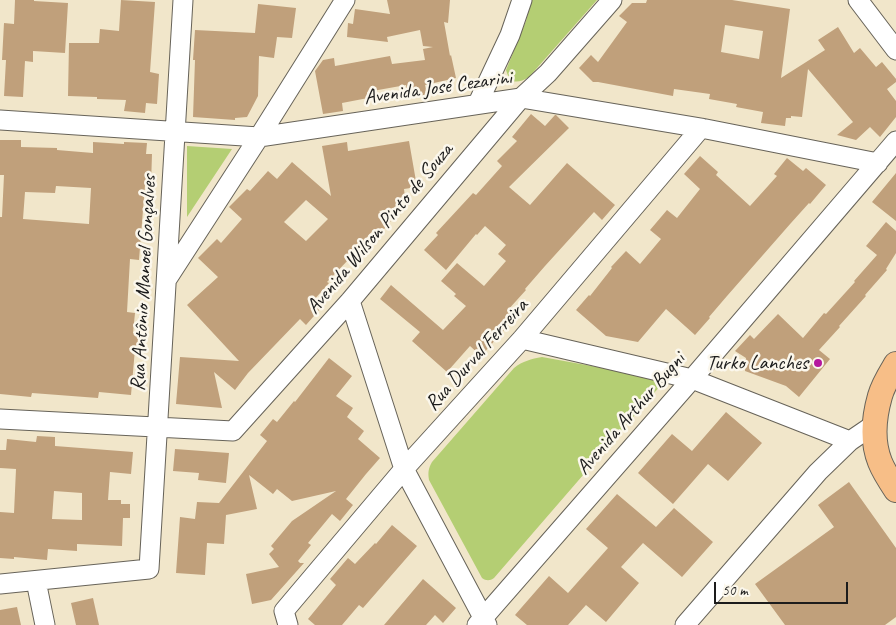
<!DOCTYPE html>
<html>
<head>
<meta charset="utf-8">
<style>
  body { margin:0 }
  #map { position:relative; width:896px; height:625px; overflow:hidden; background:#f1e6ca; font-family:Caveat,sans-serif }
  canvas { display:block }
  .scale { position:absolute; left:714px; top:582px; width:134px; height:22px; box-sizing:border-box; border:2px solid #1c1c1c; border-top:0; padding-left:6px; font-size:15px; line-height:18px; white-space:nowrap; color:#1c1c1c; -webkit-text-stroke:4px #fbf7ec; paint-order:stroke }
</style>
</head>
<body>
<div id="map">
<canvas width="896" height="625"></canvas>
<div class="scale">50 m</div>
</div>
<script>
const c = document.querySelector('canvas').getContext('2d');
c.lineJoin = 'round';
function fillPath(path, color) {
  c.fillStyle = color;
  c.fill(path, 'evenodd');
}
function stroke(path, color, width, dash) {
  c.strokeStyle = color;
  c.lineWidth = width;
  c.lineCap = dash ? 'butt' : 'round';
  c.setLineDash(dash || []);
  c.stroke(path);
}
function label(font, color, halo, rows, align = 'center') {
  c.font = font + ' Caveat,sans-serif';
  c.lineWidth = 5;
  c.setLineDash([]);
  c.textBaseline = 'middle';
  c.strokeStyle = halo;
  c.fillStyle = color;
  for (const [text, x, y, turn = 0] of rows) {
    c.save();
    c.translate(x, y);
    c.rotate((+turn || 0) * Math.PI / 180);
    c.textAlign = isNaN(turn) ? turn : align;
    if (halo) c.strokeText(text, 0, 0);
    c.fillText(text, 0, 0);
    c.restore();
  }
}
fillPath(new Path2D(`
  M531,0H597L529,77C517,84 510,84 506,70L526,21Z
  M187,146L232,149L187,217Z
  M542,357L658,378L661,382V385L494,578C490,581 486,581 482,578L429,480C428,473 428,469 432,462L514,368C523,361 531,359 542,357Z`), '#b4ce73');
fillPath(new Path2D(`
  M15,0H34V1L68,3L65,53L33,51V62L25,61L23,97L4,96L6,60H2L4,23L14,24Z
  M121,0L155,2L150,72L159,74L157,104L146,103L145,113L124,111L126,100L97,99V97L68,96L69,43H99L100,29L119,31Z
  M387,0H450L448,23L444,22L450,56L451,55L456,78L425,85L427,95L408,97L406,85L367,92L368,98L342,103L343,111L323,114L315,71L323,60L334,58L335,66L390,56L392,64L425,60L423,49L433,47L423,46L420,30L387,37L388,42L347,37L348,23L353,24L355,9L390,14Z
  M647,0H732L790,9L781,78L825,50L818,40L838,27L854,53L860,48L876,67L882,62L896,79V82L887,89L896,101V117L880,137L870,127L856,140L837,135L853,122L808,69L802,117L791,116V118H786L785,126L761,123L763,112L736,107L737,104L709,99L710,94L674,89L673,96L598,82H593L579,68L591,55L598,62L627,22L619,16L632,3H646ZM725,25L763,31L759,59L721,52Z
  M258,4L296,8L292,38L277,37L274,58L259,56L258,96L247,117L235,118V120L193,117L195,60H193L195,30L255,33Z
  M531,114L545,126L555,115H556L569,128L509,187L530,205L567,163L615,205L602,220L594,212L545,266L525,289L526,290L507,311L515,318L481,356L470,346L447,372L412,341L420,332L380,299L391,285L443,330L466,306L454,296L456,294L441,281L457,263L484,286L506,261L498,254L506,245L485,226L477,235L476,234L446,270L424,250L438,235L436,233L473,193L476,195L502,166L497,161L517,141L512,137Z
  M0,140H21V147L57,148V150L93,153V142L124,144V142L147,143L146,154H152L151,185H145L139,260L130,259L127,312L135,313L133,333L146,334L144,350L135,349L131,395L99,392L98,398L32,393L31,397L0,394V217H2L4,175H0ZM56,186L91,188L89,224L23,219L25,192L55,193Z
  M409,141L417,187L404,189L406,206L379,211L391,221L379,235L373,230L350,258L327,282L329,283L313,301L321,308L306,325L300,319L248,373L235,390L214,372L222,408L176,404L180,357L239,361L187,305L218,277L198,258L217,239L221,243L242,219L229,207L247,189L250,191L268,171L277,179L292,162L331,196L322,146L347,142L348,151ZM306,200L328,219L306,241L284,222Z
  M700,156L718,172L716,175L750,206L777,176L774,174L787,158L803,171L806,168L826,185L810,204L809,203L791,223L727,296L709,317L710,318L695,335L666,309L638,342L606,336L576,310L589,295L590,296L612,268L611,267L626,251L640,264L661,239L650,230L667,210L677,218L700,189L684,174Z
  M896,173V221L872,202Z
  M886,222L896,231V253L886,269L887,270L865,295L866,296L839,326L840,327L819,350L830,359L799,397L786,386L745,371L746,358L735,351L750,335L754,339L778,314L803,338L824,313L826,314L855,282L854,281L877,255L866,246Z
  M329,358L352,376L336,396L353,408L347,417L364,431L358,439L380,458L366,474L346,499L353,505L340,521L332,514L308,543L311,545L298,561L300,563H304L271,600L252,604L246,574L279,567L269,554L274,549L271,546L292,521L336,491L292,501L277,489L273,494L249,475L257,509L226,515L224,544L207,543L205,575L176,573L180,517L195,519L197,502L219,503L267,441L260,435L273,419L277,422L294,401L295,402Z
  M726,412L762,443L728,481L708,464L673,504L638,473L672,434L692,451Z
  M37,436L55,437V446L133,452L131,474L110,472L108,500H121V504H130V518H123L122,546L77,544V551L48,549L47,560L14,557V559L0,558V512L14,513L16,469L0,468V450H6L7,439L36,442ZM54,491L82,493V520L52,519Z
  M175,449L229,453L226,483L198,480L199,473L173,471Z
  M849,482L896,548V617L885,625H785L755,584L834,527L818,505Z
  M617,494L656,527L674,508L713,542L682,577L643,543L621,567L639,583L606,622L586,605L568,625H527L515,615L549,576L568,593L608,548L586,529Z
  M392,525L417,546L363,608L359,605L342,625H315L308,619L336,585L330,579L348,558L355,564L375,543L376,544Z
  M423,579L456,608L443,623L435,615L426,625H384Z
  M93,598L99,625H76L71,603Z
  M17,607L21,625H0V610Z`), '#c0a07b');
const minor = new Path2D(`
  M858,0L896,50
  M478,103L510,35L522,0
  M0,120L259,137L521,98L701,128L878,163
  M167,279L259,137L345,0
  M350,301L404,469L487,625
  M522,339L692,379L850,441
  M0,419L233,431L350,301L521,98L548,73L612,0
  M36,581L45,625
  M0,584L149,569L183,0
  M288,625L284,611L404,469L522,339L701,128
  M477,625L692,379L896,141
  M685,625L818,472L850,441L875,424`);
const major = new Path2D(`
  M896,364C890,374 883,385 880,396C874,417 872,442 880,462C884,472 890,481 896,490`);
stroke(minor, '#676359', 21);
stroke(major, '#676359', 26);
stroke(minor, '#fff', 19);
stroke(major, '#f7be87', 24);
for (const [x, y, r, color] of [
  [818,363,5,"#b5179e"]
]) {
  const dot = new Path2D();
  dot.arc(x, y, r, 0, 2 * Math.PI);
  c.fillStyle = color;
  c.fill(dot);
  stroke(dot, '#fbf7ec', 2);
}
label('21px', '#1c1c1c', '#fbf7ec', [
  ["Avenida José Cezarini",438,88,-8],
  ["Avenida Wilson Pinto de Souza",380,229,-50],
  ["Rua Antônio Manoel Gonçalves",144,283,-87],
  ["Rua Durval Ferreira",477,355,-48],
  ["Avenida Arthur Bugni",631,414,-49]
]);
label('21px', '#1c1c1c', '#fbf7ec', [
  ["Turko Lanches",808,363]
], 'right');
</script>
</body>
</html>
